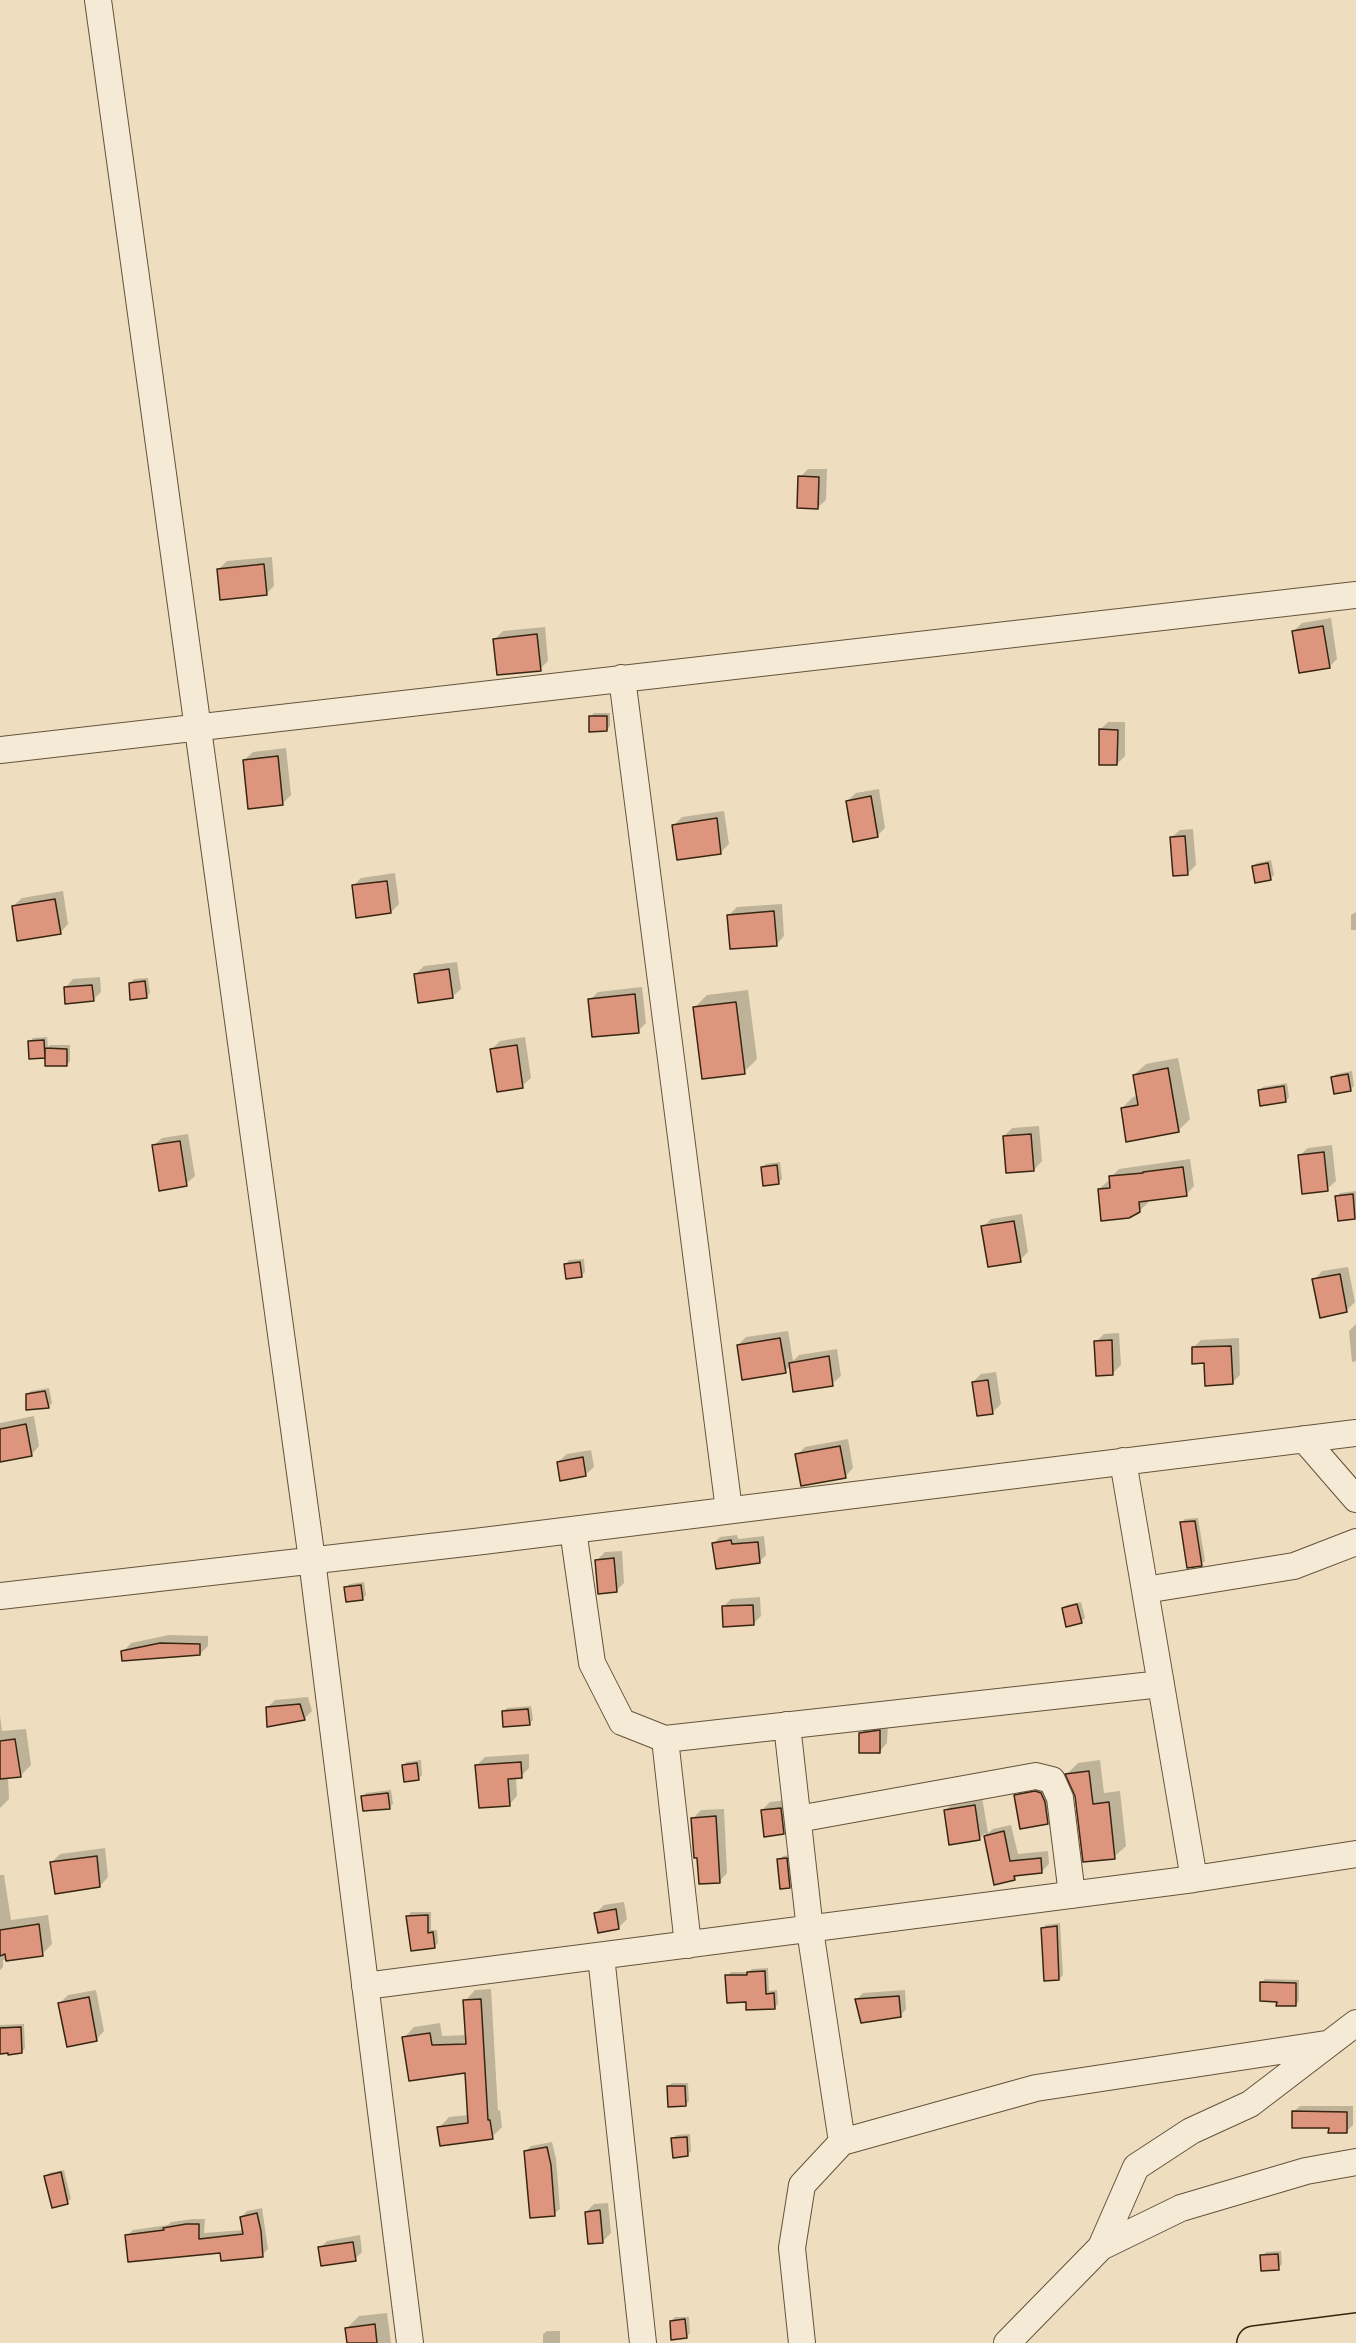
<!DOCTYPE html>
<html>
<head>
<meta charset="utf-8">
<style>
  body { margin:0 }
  canvas { display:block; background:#eedebf }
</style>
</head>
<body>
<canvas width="1356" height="2343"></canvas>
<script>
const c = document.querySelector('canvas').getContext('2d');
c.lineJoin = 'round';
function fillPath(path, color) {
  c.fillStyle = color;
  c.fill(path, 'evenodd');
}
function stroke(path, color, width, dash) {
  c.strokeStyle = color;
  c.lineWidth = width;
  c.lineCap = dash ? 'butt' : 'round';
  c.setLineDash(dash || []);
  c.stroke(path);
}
fillPath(new Path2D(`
  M808,469H827L826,500L817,508L800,477Z
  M272,557L274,586L266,594L219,569L227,561Z
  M1331,618L1337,659L1329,667L1294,631L1302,623Z
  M545,627L548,661L540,669L495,639L503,631Z
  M594,713H610V726L607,730L590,717Z
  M1108,722H1125V756L1117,764L1100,730Z
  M286,748L291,795L283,803L244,760L253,752Z
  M879,789L885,828L877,836L847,801L856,793Z
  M724,811L729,844L721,852L674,825L682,817Z
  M1193,829L1196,865L1188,873L1171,838L1180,830Z
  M1271,860L1274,875L1270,879L1253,866L1257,863Z
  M395,873L399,904L391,912L353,886L361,878Z
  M63,891L68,924L60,933L13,906L22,898Z
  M782,904L784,936L776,945L729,915L737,907Z
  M1356,912V930H1351V915Z
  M457,962L461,989L452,997L416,974L424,966Z
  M100,977L101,992L93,1000L65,988L73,979Z
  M148,978L150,993L146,997L130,983L134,979Z
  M642,987L646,1023L638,1031L590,1000L598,992Z
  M748,990L757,1059L744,1072L694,1008L707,995Z
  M47,1037L48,1047L50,1045H70V1061L67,1065L46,1057L31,1058L30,1041L33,1038Z
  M525,1037L531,1078L522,1086L492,1049L500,1041Z
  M1178,1058L1190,1119L1178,1131L1122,1108L1133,1097L1138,1096L1134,1075L1146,1064Z
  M1352,1071L1354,1086L1350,1090L1333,1078L1336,1074Z
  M1287,1083L1289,1097L1286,1101L1259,1091L1263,1087Z
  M1039,1126L1042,1161L1034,1170L1004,1136L1012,1128Z
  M188,1134L195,1176L186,1184L153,1146L162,1138Z
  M1332,1145L1336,1181L1327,1189L1299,1156L1308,1148Z
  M1190,1159L1194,1186L1186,1195L1148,1200V1203L1139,1211L1099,1189L1108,1181H1111V1177L1119,1169Z
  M780,1162L782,1179L778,1183L762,1167L766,1164Z
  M1356,1191V1216L1355,1218L1337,1197L1340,1193Z
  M1022,1214L1028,1252L1020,1260L983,1227L991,1219Z
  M584,1259L585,1272L582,1275L566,1264L569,1260Z
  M1348,1267L1355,1302L1346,1311L1314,1280L1322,1271Z
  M1356,1324V1361L1352,1362L1349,1331Z
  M788,1331L793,1361L799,1355L837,1349L841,1376L832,1384L791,1365L785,1371L738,1345L746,1337Z
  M1119,1333L1121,1365L1113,1373L1096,1342L1104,1334Z
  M1239,1338L1240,1375L1232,1383L1193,1348L1201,1340Z
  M996,1372L1001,1404L993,1412L973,1382L981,1374Z
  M49,1388L52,1403L48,1407L27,1395L31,1391Z
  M34,1416L39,1446L31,1455L0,1460V1423Z
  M848,1439L853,1468L845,1477L797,1455L805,1447Z
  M591,1450L594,1467L585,1475L558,1462L567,1454Z
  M1198,1518L1205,1561L1201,1564L1181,1523L1185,1519Z
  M737,1535L738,1539L764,1536L766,1555L759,1562L714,1543L720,1537Z
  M622,1551L624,1583L616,1591L597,1560L605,1552Z
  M364,1582L366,1595L362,1599L346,1587L350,1584Z
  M760,1597L761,1616L753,1624L723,1607L731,1599Z
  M1081,1602L1085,1618L1081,1622L1063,1608L1067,1605Z
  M169,1635L208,1636V1646L200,1654L123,1652L131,1643Z
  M308,1697L312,1711L304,1719L267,1708L275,1700Z
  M531,1706L533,1720L529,1724L503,1712L507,1708Z
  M0,1716L2,1731L26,1729L31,1765L20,1776L8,1777L9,1799L0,1808Z
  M888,1723L887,1743L879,1752L861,1733L869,1725Z
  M529,1754V1768L521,1776L516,1777L517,1796L509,1805L477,1765L485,1757Z
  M421,1760L422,1775L419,1778L403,1766L407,1762Z
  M1100,1760L1104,1793L1120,1791L1126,1846L1114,1857L1076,1795L1067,1774L1078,1763Z
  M1045,1784L1056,1815L1047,1823L1016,1796L1024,1787Z
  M391,1790L393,1804L389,1807L363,1796L366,1793Z
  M982,1797L988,1833L993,1829L1011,1825L1018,1854L1048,1851L1049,1864L1042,1871L1019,1874L1014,1879L995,1883L985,1833L979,1839L946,1810L954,1802Z
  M789,1800L792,1825L783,1833L762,1810L770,1802Z
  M724,1809L727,1873L719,1882L692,1819L701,1810Z
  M105,1848L108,1877L100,1886L52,1862L60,1854Z
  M790,1855L793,1883L790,1887L779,1860L783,1856Z
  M0,1875H4L11,1920L48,1915L52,1944L42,1954L3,1960V1967L0,1970Z
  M624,1902L627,1919L618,1928L596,1913L604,1905Z
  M411,1912H431V1930H437L438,1943L435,1946L408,1916Z
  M1060,1923L1063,1975L1059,1979L1042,1928L1046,1925Z
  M768,1968L769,1991L777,1990L778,2004L774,2008L747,2000L727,1976L731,1972H748L752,1969Z
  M1265,1979L1299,1980V2001L1295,2005L1278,2000L1261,1983Z
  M491,1989L498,2111L500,2110L502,2127L492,2137L439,2128L449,2117L469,2115L466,2071L404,2038L414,2027L440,2023L442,2036L467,2035L465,2001L475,1990Z
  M96,1990L104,2031L96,2040L60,2003L68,1995Z
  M905,1990L906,2009L900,2016L857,1999L863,1993Z
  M24,2024L25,2048L22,2052L0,2055V2025Z
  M672,2083H688L689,2101L685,2105L668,2086Z
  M1300,2106H1353V2125L1346,2132L1330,2127L1293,2112Z
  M690,2134L691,2151L687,2155L673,2139L676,2135Z
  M552,2142L556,2159L560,2209L554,2214L526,2151L531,2146Z
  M64,2170L71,2199L67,2202L46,2177L49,2173Z
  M608,2203L611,2233L603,2241L586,2212L594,2204Z
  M262,2208L268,2249L262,2255L222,2251L127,2236L133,2230L168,2225L171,2222L193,2219H205L204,2233L244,2230L241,2217L247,2211Z
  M360,2235L362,2252L355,2259L320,2248L327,2241Z
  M1281,2251L1282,2264L1278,2268L1262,2256L1266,2252Z
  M387,2313L391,2343H348L346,2329L359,2316Z
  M675,2317H689L690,2333L686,2337L671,2321Z
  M547,2331H560V2343H543V2334Z`), '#0003');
const building = new Path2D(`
  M798,476L819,477L818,509L797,508Z
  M264,564L267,595L220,600L217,569Z
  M1323,626L1330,668L1299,673L1292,631Z
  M537,634L541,671L497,675L493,639Z
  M589,716H607V731L589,732Z
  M1099,729L1118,730L1117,765H1099Z
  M278,756L283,805L248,809L243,760Z
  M871,796L878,837L853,842L846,801Z
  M717,818L721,854L677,860L672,825Z
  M1185,836L1188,875L1173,876L1170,837Z
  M1268,863L1271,880L1255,883L1252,866Z
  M387,881L391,913L356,918L352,885Z
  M55,899L61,934L17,941L12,906Z
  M774,911L777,946L730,949L727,915Z
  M449,969L453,998L418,1003L414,974Z
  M145,981L147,998L130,1000L129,983Z
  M92,985L94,1001L65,1004L64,987Z
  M635,994L639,1033L592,1037L588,999Z
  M736,1002L745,1074L702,1079L693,1007Z
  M44,1040L45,1058L29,1059L28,1041Z
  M517,1045L523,1088L497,1092L490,1049Z
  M45,1048L67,1049V1066H45Z
  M1168,1068L1179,1132L1126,1142L1121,1108L1138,1105L1133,1075Z
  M1348,1074L1351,1091L1334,1094L1331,1077Z
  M1284,1086L1286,1102L1260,1106L1258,1090Z
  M1031,1134L1034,1171L1006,1173L1003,1136Z
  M180,1141L187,1186L159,1191L152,1145Z
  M1324,1152L1328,1191L1302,1194L1298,1155Z
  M777,1165L779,1184L763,1186L761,1167Z
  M1183,1167L1187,1196L1139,1202L1140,1212L1129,1218L1101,1221L1098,1189L1110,1188L1109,1176L1143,1173V1172Z
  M1353,1194L1355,1219L1338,1221L1335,1196Z
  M1014,1221L1021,1262L988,1267L981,1226Z
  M580,1262L582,1277L566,1279L564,1264Z
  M1340,1274L1347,1312L1320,1318L1312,1279Z
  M780,1338L786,1373L742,1380L737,1345Z
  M1112,1340L1113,1375L1096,1376L1094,1341Z
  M1231,1346L1233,1384L1205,1386L1204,1363L1192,1364V1347Z
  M829,1356L833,1386L793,1392L789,1363Z
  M988,1380L993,1414L977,1416L972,1382Z
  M45,1391L49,1408L26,1410V1394Z
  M26,1424L32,1456L0,1462V1429Z
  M840,1446L846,1478L801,1486L795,1454Z
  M583,1457L586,1476L560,1481L557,1462Z
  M1195,1521L1202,1566L1187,1568L1180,1522Z
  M731,1540L732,1544L758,1542L760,1563L716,1569L712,1543Z
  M614,1558L617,1592L598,1594L595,1560Z
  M361,1585L363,1600L346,1602L344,1587Z
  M1077,1604L1082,1623L1066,1627L1062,1608Z
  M753,1605L754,1625L723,1627L722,1606Z
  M160,1643L200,1644V1655L122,1661L121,1651Z
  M300,1704L305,1720L267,1727L266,1707Z
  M528,1709L530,1725L503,1727L502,1711Z
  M880,1730V1753H859V1733Z
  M15,1739L21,1777L0,1779V1741Z
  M521,1762L522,1778L508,1779L510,1806L479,1808L475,1765Z
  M417,1763L419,1780L404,1782L402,1765Z
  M1089,1771L1093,1804L1109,1802L1115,1859L1083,1862L1075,1796L1065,1774Z
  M1035,1791L1041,1793L1045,1802L1048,1824L1020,1829L1014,1795Z
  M388,1793L390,1809L363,1811L361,1796Z
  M975,1805L980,1840L949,1845L944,1810Z
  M781,1808L784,1834L764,1837L761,1810Z
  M716,1816L720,1883L699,1884L697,1858H694L691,1818Z
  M1004,1831L1010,1861L1041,1858L1042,1873L1014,1876L1015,1880L994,1885L984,1836Z
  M97,1856L100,1887L55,1894L50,1862Z
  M787,1858L790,1888L780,1889L777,1859Z
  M616,1909L619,1929L598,1933L594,1913Z
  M428,1915V1933L433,1932L435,1948L411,1951L406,1916Z
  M39,1924L43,1956L6,1961L5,1954L0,1956V1930Z
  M1057,1926L1059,1980L1044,1981L1041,1928Z
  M765,1971L766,1994L774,1993L775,2009L746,2010V2002L727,2003L725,1975H747V1972Z
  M1260,1982L1296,1983V2006H1276L1277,2002L1260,2001Z
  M899,1996L901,2017L861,2023L855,1999Z
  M89,1997L97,2041L67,2047L58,2003Z
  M481,1999L488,2120H490L493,2139L440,2146L437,2127L468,2123L465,2073L409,2081L402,2037L430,2033L432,2045L466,2044L463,2000Z
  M21,2027L22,2053L8,2055V2053L0,2054V2028Z
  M667,2086H685L686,2106L668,2107Z
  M1292,2111L1347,2112V2133H1328L1329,2128H1292Z
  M687,2137L688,2156L673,2158L671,2138Z
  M547,2147L551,2165L555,2216L530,2218L524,2151Z
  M61,2172L68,2204L52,2208L44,2176Z
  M600,2210L603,2243L588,2244L585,2212Z
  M257,2213L261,2231L263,2257L221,2261L220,2253L128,2262L125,2235L164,2230L163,2228L186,2224H199V2239L243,2234L240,2217Z
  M353,2242L356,2261L321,2266L318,2247Z
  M1278,2254L1279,2270L1261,2271L1260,2255Z
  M685,2319L687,2338L671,2340L670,2321Z
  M375,2324L377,2343H347L345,2328Z`);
fillPath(building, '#dd967d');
stroke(building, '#372511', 1.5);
const minor = new Path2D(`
  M98,0L312,1560L410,2343
  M622,678L729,1510
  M0,750L1356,595
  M1304,1439L1356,1499
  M1123,1461L1194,1879
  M573,1530L592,1663L622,1722L665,1739L688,1945
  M1145,1590L1294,1566L1356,1542
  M0,1596L483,1541L1356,1433
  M787,1725L810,1930L842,2142
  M665,1739L1161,1684
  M798,1819L1036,1776L1052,1780L1060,1798L1072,1895
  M601,1956L643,2343
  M365,1986L1194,1879L1356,1854
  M1101,2247L1181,2208L1306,2171L1356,2162
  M802,2343L792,2248L802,2185L842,2142L1036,2088L1326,2044
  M1007,2343L1101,2247L1136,2167L1191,2131L1250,2104L1356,2023`);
const highway = new Path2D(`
  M1254,2343L1356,2330`);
stroke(minor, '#65533c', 28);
stroke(highway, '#372511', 36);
stroke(minor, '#f4ead5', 26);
stroke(highway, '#eedebf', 33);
</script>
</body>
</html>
